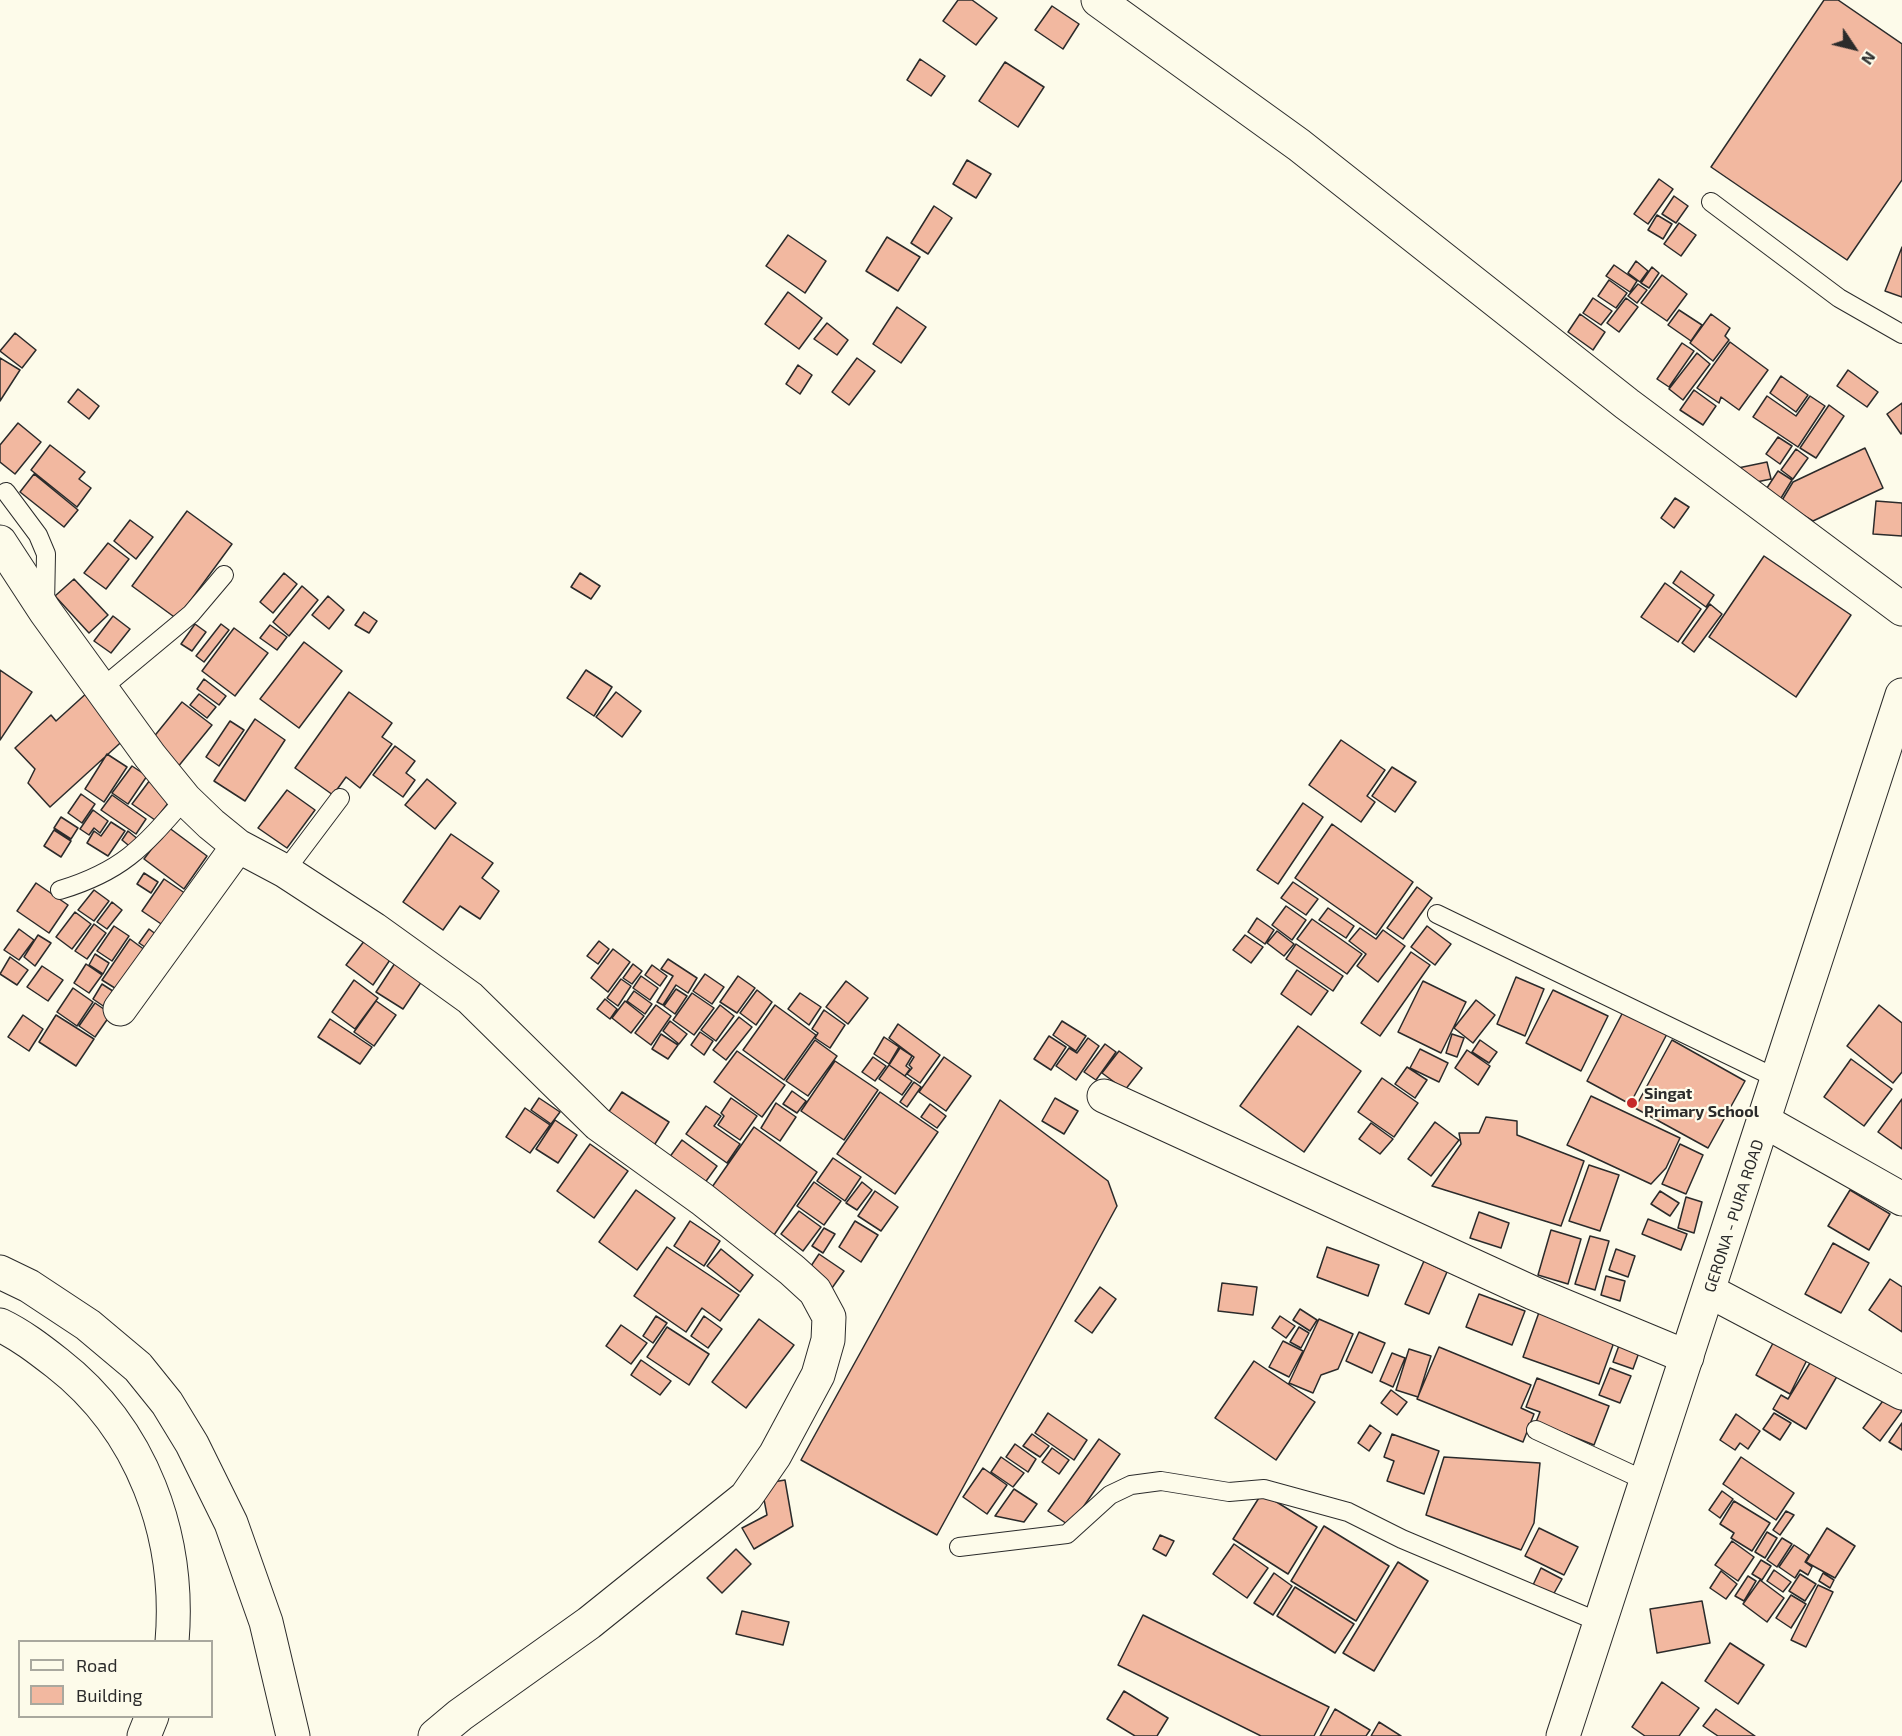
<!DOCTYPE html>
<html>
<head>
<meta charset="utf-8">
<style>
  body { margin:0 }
  #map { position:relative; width:1902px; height:1736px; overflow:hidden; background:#fdfbea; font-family:"Exo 2",sans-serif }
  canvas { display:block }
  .legend { position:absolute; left:18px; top:1640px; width:195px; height:78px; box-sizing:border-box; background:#fdfbea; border:2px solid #a9a89e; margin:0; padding:8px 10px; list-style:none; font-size:18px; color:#2b2b2b }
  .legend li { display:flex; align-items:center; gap:12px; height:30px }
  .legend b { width:30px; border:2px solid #a9a89e }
  .north { position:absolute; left:1824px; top:18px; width:60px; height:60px; -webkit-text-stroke:4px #fdfbea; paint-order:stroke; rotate:125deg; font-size:16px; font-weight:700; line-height:24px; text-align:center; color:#2b2b2b }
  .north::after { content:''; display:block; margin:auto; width:21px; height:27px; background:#2b2b2b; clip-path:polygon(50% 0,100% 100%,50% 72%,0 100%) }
</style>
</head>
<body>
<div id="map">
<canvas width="1902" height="1736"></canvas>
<ul class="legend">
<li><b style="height:8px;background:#fdfbea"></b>Road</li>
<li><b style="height:16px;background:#f2b8a0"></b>Building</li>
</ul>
<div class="north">N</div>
</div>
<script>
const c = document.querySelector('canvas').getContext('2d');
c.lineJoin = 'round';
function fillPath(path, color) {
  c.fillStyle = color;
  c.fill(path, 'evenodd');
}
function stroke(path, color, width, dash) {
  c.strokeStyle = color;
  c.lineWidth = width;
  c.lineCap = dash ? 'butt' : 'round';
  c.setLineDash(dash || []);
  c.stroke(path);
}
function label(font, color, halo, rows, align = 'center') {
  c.font = font + ' "Exo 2",sans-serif';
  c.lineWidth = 4.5;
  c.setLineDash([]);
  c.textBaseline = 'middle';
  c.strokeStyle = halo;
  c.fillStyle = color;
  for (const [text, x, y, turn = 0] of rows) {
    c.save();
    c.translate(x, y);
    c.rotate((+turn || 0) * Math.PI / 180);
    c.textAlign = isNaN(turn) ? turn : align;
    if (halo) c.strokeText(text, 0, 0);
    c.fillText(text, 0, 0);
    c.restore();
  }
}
const building = new Path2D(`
  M958,0H972L997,18L976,45L943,21Z
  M1824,0H1838L1902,44V180L1847,260L1711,167Z
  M1052,6L1079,24L1063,49L1035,30Z
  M920,59L945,76L931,96L907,80Z
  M1005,62L1044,87L1018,127L979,101Z
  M967,160L991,174L976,198L953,184Z
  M1659,179L1673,189L1648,224L1634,214Z
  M1674,196L1688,206L1676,223L1662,214Z
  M934,206L952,218L928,254L911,243Z
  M1657,215L1672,224L1663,239L1648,230Z
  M1679,223L1696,235L1681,256L1664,244Z
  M788,235L826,261L805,293L766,266Z
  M887,237L920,257L898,291L866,271Z
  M1902,247V297L1885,291Z
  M1636,261L1648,271L1640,282L1628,273Z
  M1614,265L1637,281L1630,292L1606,276Z
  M1652,267L1659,273L1649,288L1641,283Z
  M1662,275L1687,294L1667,321L1641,303Z
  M1609,280L1627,293L1616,308L1598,296Z
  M1638,284L1647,290L1637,303L1628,296Z
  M788,292L822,318L799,349L765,324Z
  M1593,298L1612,311L1601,325L1583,313Z
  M1626,298L1638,307L1619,332L1607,323Z
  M897,307L926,327L901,363L873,344Z
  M1679,310L1702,325L1691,341L1668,325Z
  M1580,314L1605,332L1593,350L1568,332Z
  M1711,314L1730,328L1725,336L1729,340L1713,361L1690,343Z
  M827,323L848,340L837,355L814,339Z
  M15,333L36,350L22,368L0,351Z
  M1730,342L1768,370L1739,410L1721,397L1719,403L1697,388Z
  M1682,343L1694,351L1669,387L1657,379Z
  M1697,353L1710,364L1683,400L1669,389Z
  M0,358L20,370L0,401Z
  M857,358L875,371L849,405L832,392Z
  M798,365L812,375L800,394L786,384Z
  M1848,370L1878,392L1867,407L1837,386Z
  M1781,376L1808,395L1796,412L1770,393Z
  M78,389L99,406L89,419L68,402Z
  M1694,390L1716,406L1703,425L1680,410Z
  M1767,396L1796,416L1810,396L1825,406L1798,447L1753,417Z
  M1902,403V433L1901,434L1887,414Z
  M1829,405L1844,416L1816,458L1800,448Z
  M18,423L41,442L15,474L0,462V445Z
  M1778,437L1792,446L1780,464L1766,454Z
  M50,445L85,472L79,479L91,488L77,507L31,470Z
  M1865,448L1883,488L1813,521L1781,502L1793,482Z
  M1796,449L1808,458L1793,479L1781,470Z
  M1767,462L1771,479L1742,485L1738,468Z
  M1778,471L1792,480L1778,503L1763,494Z
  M34,474L78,510L64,527L20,492Z
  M1675,498L1689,507L1674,528L1661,518Z
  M1876,501L1902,503V536L1873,534Z
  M187,511L232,544L177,619L132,586Z
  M130,520L153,537L136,559L114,541Z
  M108,543L129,559L106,589L84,573Z
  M1764,556L1851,615L1796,697L1709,637Z
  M1681,571L1714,595L1706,607L1673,583Z
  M284,573L297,584L273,613L260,602Z
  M580,573L600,586L591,599L571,587Z
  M74,579L108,615L89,633L55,596Z
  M1665,583L1701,609L1678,642L1641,617Z
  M302,586L318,600L289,636L273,622Z
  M328,596L344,610L329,629L312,615Z
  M1710,604L1722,614L1694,652L1682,643Z
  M364,612L377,621L369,633L355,625Z
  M113,616L130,629L111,653L94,641Z
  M195,624L206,632L192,651L181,644Z
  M221,624L229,630L204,662L196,656Z
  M270,625L287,637L277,650L260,638Z
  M234,628L268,653L235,696L202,671Z
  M304,642L342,671L299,728L260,699Z
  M0,670L32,692L0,740Z
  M586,670L612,687L594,716L567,698Z
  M204,679L226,696L219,705L197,689Z
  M89,691L129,735L50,807L28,783L35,769L15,748L51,715L56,721Z
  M349,692L392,723L382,737L392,744L360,788L346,777L333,795L295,768Z
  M616,692L641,711L622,737L596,717Z
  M199,694L216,707L207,718L190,705Z
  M182,702L212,725L177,768L148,744Z
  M255,719L285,740L245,801L214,781Z
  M230,721L244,730L219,766L206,757Z
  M1341,740L1385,770L1367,796L1375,802L1361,822L1309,785Z
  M395,746L415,761L406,773L415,780L403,797L373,775Z
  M107,754L127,767L104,802L85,789Z
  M132,766L147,776L128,804L112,793Z
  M1392,767L1416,782L1395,812L1372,796Z
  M427,779L456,803L435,829L405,805Z
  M150,780L173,797L155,820L132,804Z
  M287,790L315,810L287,848L258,828Z
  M81,794L95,804L82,823L68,813Z
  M112,795L146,819L136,834L101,810Z
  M1303,803L1323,817L1278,884L1257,870Z
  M93,810L108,821L100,833L94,828L89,835L80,829Z
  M61,817L78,828L71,839L54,828Z
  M111,822L125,831L108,856L87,843L94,831L101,836Z
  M1332,824L1413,882L1376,935L1295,878Z
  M168,827L207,856L184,889L144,859Z
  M54,830L71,841L61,857L44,846Z
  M128,831L139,840L133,849L122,840Z
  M451,834L493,863L482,878L499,891L480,919L460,906L443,930L403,902Z
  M144,873L158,882L151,893L137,884Z
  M164,879L195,900L173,932L142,911Z
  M1293,882L1318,899L1306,915L1281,898Z
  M36,883L68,905L49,933L17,911Z
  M1417,887L1432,898L1403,939L1387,928Z
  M94,890L109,901L94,921L78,910Z
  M112,902L122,910L107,929L97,922Z
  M1286,906L1306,920L1292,940L1272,925Z
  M1328,908L1354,926L1346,938L1319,920Z
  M75,912L91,924L72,949L56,937Z
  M1257,918L1274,930L1265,944L1248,932Z
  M1312,919L1362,954L1347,974L1297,939Z
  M94,924L106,933L87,959L75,951Z
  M114,926L129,936L112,961L97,951Z
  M1427,926L1451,944L1435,965L1411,947Z
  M1360,928L1376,939L1383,930L1405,946L1378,982L1357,966L1366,954L1349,941Z
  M19,929L34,940L19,960L4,950Z
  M149,929L165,941L155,954L139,943Z
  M1277,931L1294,944L1284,956L1267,943Z
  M38,935L51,943L35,966L24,957Z
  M1245,935L1263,947L1251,963L1233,950Z
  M368,936L394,954L373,985L346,965Z
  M130,939L153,956L126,995L102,980Z
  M599,941L609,949L598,964L587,956Z
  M1296,944L1343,976L1333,991L1286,959Z
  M613,949L630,962L608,992L591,978Z
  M1411,952L1430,965L1380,1036L1361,1023Z
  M95,954L109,963L103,974L89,965Z
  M10,957L28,970L17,985L0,974Z
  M399,957L426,975L403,1009L376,992Z
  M668,959L697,978L688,993L676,985L663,1005L657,1002L673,976L661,969Z
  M86,964L102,975L89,993L74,983Z
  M633,964L642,971L632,984L623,978Z
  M652,965L667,976L660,986L645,975Z
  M42,966L63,980L48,1001L27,987Z
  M1297,970L1328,991L1311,1015L1281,994Z
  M705,974L724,987L712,1004L693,991Z
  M641,976L658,988L650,1000L633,988Z
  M738,976L755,988L737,1013L720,1002Z
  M1516,977L1544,989L1525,1036L1497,1024Z
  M621,979L631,986L618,1006L607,998Z
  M354,980L378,998L355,1029L332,1012Z
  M846,981L868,998L848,1024L826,1007Z
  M1423,981L1466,1002L1441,1053L1398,1032Z
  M102,984L122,997L112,1012L93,999Z
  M73,988L93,1002L77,1026L57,1012Z
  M676,989L687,996L675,1014L664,1006Z
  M757,990L772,1002L756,1025L740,1013Z
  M1553,990L1608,1016L1581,1071L1526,1043Z
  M634,991L652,1004L645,1014L627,1001Z
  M692,993L714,1008L694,1035L673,1020Z
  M800,993L821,1007L809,1025L788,1009Z
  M605,999L617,1009L610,1019L597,1009Z
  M1476,1000L1495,1015L1473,1043L1454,1028Z
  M376,1001L396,1015L374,1046L354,1032Z
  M625,1001L644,1016L631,1033L612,1018Z
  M95,1003L111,1014L95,1037L79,1026Z
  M656,1005L671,1016L651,1045L635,1033Z
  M720,1005L734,1016L716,1041L701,1030Z
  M775,1005L816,1035L784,1080L743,1050Z
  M1879,1005L1902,1023V1072L1893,1083L1847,1046Z
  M824,1010L845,1025L830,1048L815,1038L818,1033L812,1029Z
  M1624,1010L1667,1034L1630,1104L1587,1081Z
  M23,1015L43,1029L29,1051L8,1037Z
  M56,1015L94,1039L76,1066L39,1042Z
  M739,1017L752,1027L726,1060L713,1050Z
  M330,1019L372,1047L360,1064L318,1037Z
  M670,1021L687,1034L679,1044L663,1031Z
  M1062,1021L1086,1036L1076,1051L1053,1035Z
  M898,1024L940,1055L920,1083L907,1074L912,1068L909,1065L914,1057L889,1038Z
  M1298,1026L1361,1071L1304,1152L1240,1106Z
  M700,1032L713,1041L704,1055L691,1045Z
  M661,1034L678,1045L668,1059L652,1049Z
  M1452,1034L1464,1038L1457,1057L1446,1053Z
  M1049,1036L1066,1047L1051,1070L1034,1059Z
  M884,1037L899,1047L889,1064L874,1054Z
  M1088,1038L1099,1046L1076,1080L1056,1066L1069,1048L1077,1053Z
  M815,1040L837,1056L808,1096L786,1081Z
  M1480,1040L1497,1052L1489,1063L1472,1052Z
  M1672,1040L1745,1081L1708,1148L1635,1108Z
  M1105,1044L1116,1052L1096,1080L1084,1072Z
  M900,1048L912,1056L906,1066L910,1069L905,1076L889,1065Z
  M1420,1049L1448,1063L1439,1082L1410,1068Z
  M1467,1050L1490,1066L1478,1085L1455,1068Z
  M737,1051L785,1085L762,1117L714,1082Z
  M1119,1051L1142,1068L1125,1090L1102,1073Z
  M873,1057L886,1066L875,1081L862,1072Z
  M944,1057L971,1076L946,1111L919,1092Z
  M1851,1059L1892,1089L1864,1126L1824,1097Z
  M835,1061L878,1090L844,1140L801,1111Z
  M889,1065L912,1081L902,1095L879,1079Z
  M1407,1067L1427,1080L1415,1098L1395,1084Z
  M1382,1078L1418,1103L1394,1137L1358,1112Z
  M914,1082L921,1087L907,1107L900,1102Z
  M792,1091L806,1101L797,1113L783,1104Z
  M622,1092L669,1122L653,1147L606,1116Z
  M880,1092L938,1132L895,1194L837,1154Z
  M1591,1096L1680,1138L1666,1168L1651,1184L1567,1145Z
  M539,1098L560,1112L551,1124L531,1110Z
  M731,1098L757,1116L740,1140L718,1125L724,1116L721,1113Z
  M1055,1098L1078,1111L1064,1134L1042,1121Z
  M1902,1099V1149L1878,1132Z
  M1000,1100L1108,1181L1117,1206L937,1535L801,1460Z
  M776,1103L796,1117L780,1141L761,1128Z
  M930,1104L946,1116L937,1128L921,1117Z
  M706,1106L721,1116L714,1126L740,1144L727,1163L686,1134Z
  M525,1108L550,1125L530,1153L506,1137Z
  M1486,1117L1517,1121V1135L1584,1161L1561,1226L1432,1186L1461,1144L1459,1133H1479Z
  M555,1120L577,1135L558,1163L536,1149Z
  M1435,1122L1459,1140L1431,1176L1408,1159Z
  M1371,1123L1393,1139L1380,1154L1359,1139Z
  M754,1127L817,1172L774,1235L710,1190Z
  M682,1140L717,1166L704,1184L669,1158Z
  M590,1144L628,1171L594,1218L557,1191Z
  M1680,1144L1703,1155L1686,1194L1662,1184Z
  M833,1158L861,1177L845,1201L817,1181Z
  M1589,1165L1619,1175L1600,1231L1569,1221Z
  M814,1182L841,1201L824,1225L797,1206Z
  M862,1182L872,1190L857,1210L846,1203Z
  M636,1190L675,1218L637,1270L599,1242Z
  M1850,1190L1890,1214L1869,1250L1828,1226Z
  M875,1191L898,1207L881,1231L858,1216Z
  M1660,1191L1679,1203L1670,1216L1651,1204Z
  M1686,1197L1702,1202L1694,1233L1678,1228Z
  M799,1211L821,1227L803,1251L781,1234Z
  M1479,1212L1509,1223L1501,1248L1470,1238Z
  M1648,1219L1687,1234L1681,1250L1642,1234Z
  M690,1221L720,1241L704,1266L674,1246Z
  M855,1221L878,1235L861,1262L839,1247Z
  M824,1228L835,1234L823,1253L812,1246Z
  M1551,1230L1581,1239L1568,1284L1538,1275Z
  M1590,1236L1609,1241L1595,1290L1575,1284Z
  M1833,1243L1869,1263L1841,1313L1805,1294Z
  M667,1247L739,1295L720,1321L702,1308L686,1332L634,1296Z
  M1327,1247L1379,1265L1368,1296L1317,1277Z
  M721,1249L753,1275L740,1292L707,1266Z
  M1616,1249L1635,1256L1628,1277L1609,1270Z
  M819,1254L844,1271L832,1288L807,1272Z
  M1424,1261L1447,1272L1429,1314L1405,1304Z
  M1606,1276L1625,1281L1620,1301L1601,1295Z
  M1890,1279L1902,1287V1332L1869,1310Z
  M1222,1283L1257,1287L1253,1315L1218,1311Z
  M1100,1287L1116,1299L1092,1333L1075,1321Z
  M1479,1294L1525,1311L1512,1345L1466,1327Z
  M1542,1304L1618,1331L1599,1384L1523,1357Z
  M1300,1309L1317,1320L1310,1331L1293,1320Z
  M656,1316L667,1323L653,1343L643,1336Z
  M704,1316L722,1329L708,1348L691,1336Z
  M1280,1316L1295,1326L1286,1338L1272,1328Z
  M759,1319L794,1345L746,1408L712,1382Z
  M1319,1319L1353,1334L1338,1369L1321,1375L1313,1393L1289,1383Z
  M621,1325L647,1343L631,1364L606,1346Z
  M667,1327L709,1354L689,1385L647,1357Z
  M1299,1327L1309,1333L1301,1348L1290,1342Z
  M1780,1330L1813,1348L1790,1394L1756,1375Z
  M1359,1332L1385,1343L1372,1373L1346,1361Z
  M1621,1340L1641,1347L1633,1369L1613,1362Z
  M1283,1341L1303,1351L1289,1377L1269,1367Z
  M1439,1347L1531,1385L1521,1408L1534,1414L1523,1442L1417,1399Z
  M1409,1349L1431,1356L1418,1397L1396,1390Z
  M1392,1353L1405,1358L1393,1387L1380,1381Z
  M1813,1358L1839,1373L1806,1429L1773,1409L1781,1395L1788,1399Z
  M641,1360L671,1381L660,1395L631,1375Z
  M1254,1361L1315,1402L1276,1460L1215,1418Z
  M1610,1368L1631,1376L1620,1403L1599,1395Z
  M1537,1378L1609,1406L1594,1445L1536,1422L1540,1412L1526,1407Z
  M1391,1390L1407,1402L1397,1415L1381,1403Z
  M1885,1398L1902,1411L1880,1441L1863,1428Z
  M1048,1413L1087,1440L1074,1460L1035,1433Z
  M1774,1413L1791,1423L1780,1440L1763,1429Z
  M1736,1414L1760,1431L1748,1449L1740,1443L1735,1450L1720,1440Z
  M1902,1423V1450L1889,1442Z
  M1370,1425L1381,1433L1369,1451L1358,1443Z
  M1032,1434L1049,1446L1040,1457L1023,1446Z
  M1392,1434L1439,1451L1424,1494L1387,1481L1394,1461L1384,1457Z
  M1099,1439L1120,1454L1070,1526L1048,1511Z
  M1015,1444L1036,1459L1028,1472L1006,1457Z
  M1052,1448L1069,1460L1059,1474L1042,1462Z
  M1001,1457L1024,1473L1013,1487L991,1472Z
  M1444,1457L1540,1463L1534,1523L1521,1550L1426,1515Z
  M1741,1457L1794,1493L1776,1520L1723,1484Z
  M983,1468L1007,1485L987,1514L963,1497Z
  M785,1480L793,1526L754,1549L742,1528L767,1515L761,1484Z
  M1014,1489L1037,1504L1024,1522L995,1516Z
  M1722,1491L1733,1499L1720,1518L1709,1510Z
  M1262,1493L1317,1527L1288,1574L1233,1539Z
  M1734,1501L1770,1523L1752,1551L1731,1538L1734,1533L1720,1524Z
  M1786,1511L1794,1515L1780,1535L1773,1530Z
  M1324,1526L1389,1566L1356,1621L1291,1581Z
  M1539,1528L1578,1547L1564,1575L1525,1556Z
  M1827,1528L1855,1546L1835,1578L1806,1562Z
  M1767,1532L1777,1538L1765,1558L1755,1552Z
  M1160,1535L1174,1541L1166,1556L1153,1549Z
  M1782,1538L1792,1544L1777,1567L1767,1560Z
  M1732,1541L1754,1557L1738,1581L1715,1565Z
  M1234,1544L1268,1568L1247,1598L1213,1574Z
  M1794,1545L1809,1555L1805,1562L1812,1567L1808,1575L1800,1570L1795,1578L1779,1567Z
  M736,1549L751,1564L722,1593L707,1578Z
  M1761,1560L1771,1566L1762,1580L1752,1574Z
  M1398,1562L1428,1581L1374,1671L1343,1653Z
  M1541,1568L1562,1579L1553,1595L1533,1585Z
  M1774,1570L1791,1582L1783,1592L1767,1581Z
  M1721,1571L1737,1584L1726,1599L1710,1588Z
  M1274,1573L1292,1586L1273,1615L1254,1603Z
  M1823,1573L1834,1580L1830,1588L1819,1581Z
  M1800,1574L1816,1584L1805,1601L1789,1591Z
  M1748,1576L1756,1581L1744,1601L1735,1596Z
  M1760,1580L1784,1598L1767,1622L1743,1604Z
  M1818,1585L1833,1592L1806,1647L1791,1640Z
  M1295,1587L1354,1624L1335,1653L1277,1616Z
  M1791,1595L1806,1604L1791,1628L1776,1618Z
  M1702,1601L1710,1643L1657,1653L1650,1609Z
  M742,1611L789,1622L783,1645L736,1634Z
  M1143,1615L1329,1707L1314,1736H1261L1118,1665Z
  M1730,1643L1764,1665L1738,1704L1705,1681Z
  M1662,1682L1699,1708L1679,1736H1645L1632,1727Z
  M1124,1691L1168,1718L1157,1736H1135L1107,1719Z
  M1335,1709L1370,1730L1366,1736H1320Z
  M1716,1709L1755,1736H1718L1703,1726Z
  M1379,1722L1401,1736H1371Z`);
fillPath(building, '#f2b8a0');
stroke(building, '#2b2b2b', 1.5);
const service = new Path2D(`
  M1711,202L1839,298L1902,334
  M6,492L38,535L46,554L45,606
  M102,688L191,614L224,575
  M285,871L340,798
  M60,890C123,871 143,847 185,799
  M1437,914L1778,1079
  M1536,1430L1646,1481
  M959,1547L1067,1534L1110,1495L1131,1485L1161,1481L1229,1492L1264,1489L1348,1512L1402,1539L1599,1622`);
const minor = new Path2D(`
  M0,542L45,611L150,756L185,799L211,824L238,846L285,871L374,929L470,998L598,1124L702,1199L792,1270L815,1291L829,1317L828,1340L818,1375L775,1455L746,1497L589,1623L460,1715L435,1736
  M120,1009L238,846
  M1104,1096L1533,1293L1687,1357
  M1764,1121L1902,1199
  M1709,1291L1902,1393`);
const tertiary = new Path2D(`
  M1098,0L1299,145L1627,404L1902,609`);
const secondary = new Path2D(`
  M1563,1736L1902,695`);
const motorway = new Path2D(`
  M0,1272L29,1286L88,1325L138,1367L167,1403L192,1444L231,1523L266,1622L293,1736
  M0,1325C21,1335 39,1349 57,1363C142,1429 181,1535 172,1642
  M144,1736L152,1716`);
stroke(service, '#2b2b2b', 20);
stroke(minor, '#2b2b2b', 35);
stroke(tertiary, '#2b2b2b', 35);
stroke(secondary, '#2b2b2b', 35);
stroke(motorway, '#2b2b2b', 35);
stroke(service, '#fdfbea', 18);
stroke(minor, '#fdfbea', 33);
stroke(tertiary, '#fdfbea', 33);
stroke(secondary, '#fdfbea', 33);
stroke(motorway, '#fdfbea', 33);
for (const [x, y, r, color] of [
  [1632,1103,6,"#c62828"]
]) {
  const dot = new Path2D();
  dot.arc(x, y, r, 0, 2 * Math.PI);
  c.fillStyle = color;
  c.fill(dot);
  stroke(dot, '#fdfbea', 2);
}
label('bold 16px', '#2b2b2b', '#fdfbea', [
  ["Singat",1644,1094],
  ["Primary School",1644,1112]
], 'left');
label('16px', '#2b2b2b', '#fdfbea', [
  ["GERONA - PURA ROAD",1734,1216,-72]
]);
</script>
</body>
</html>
